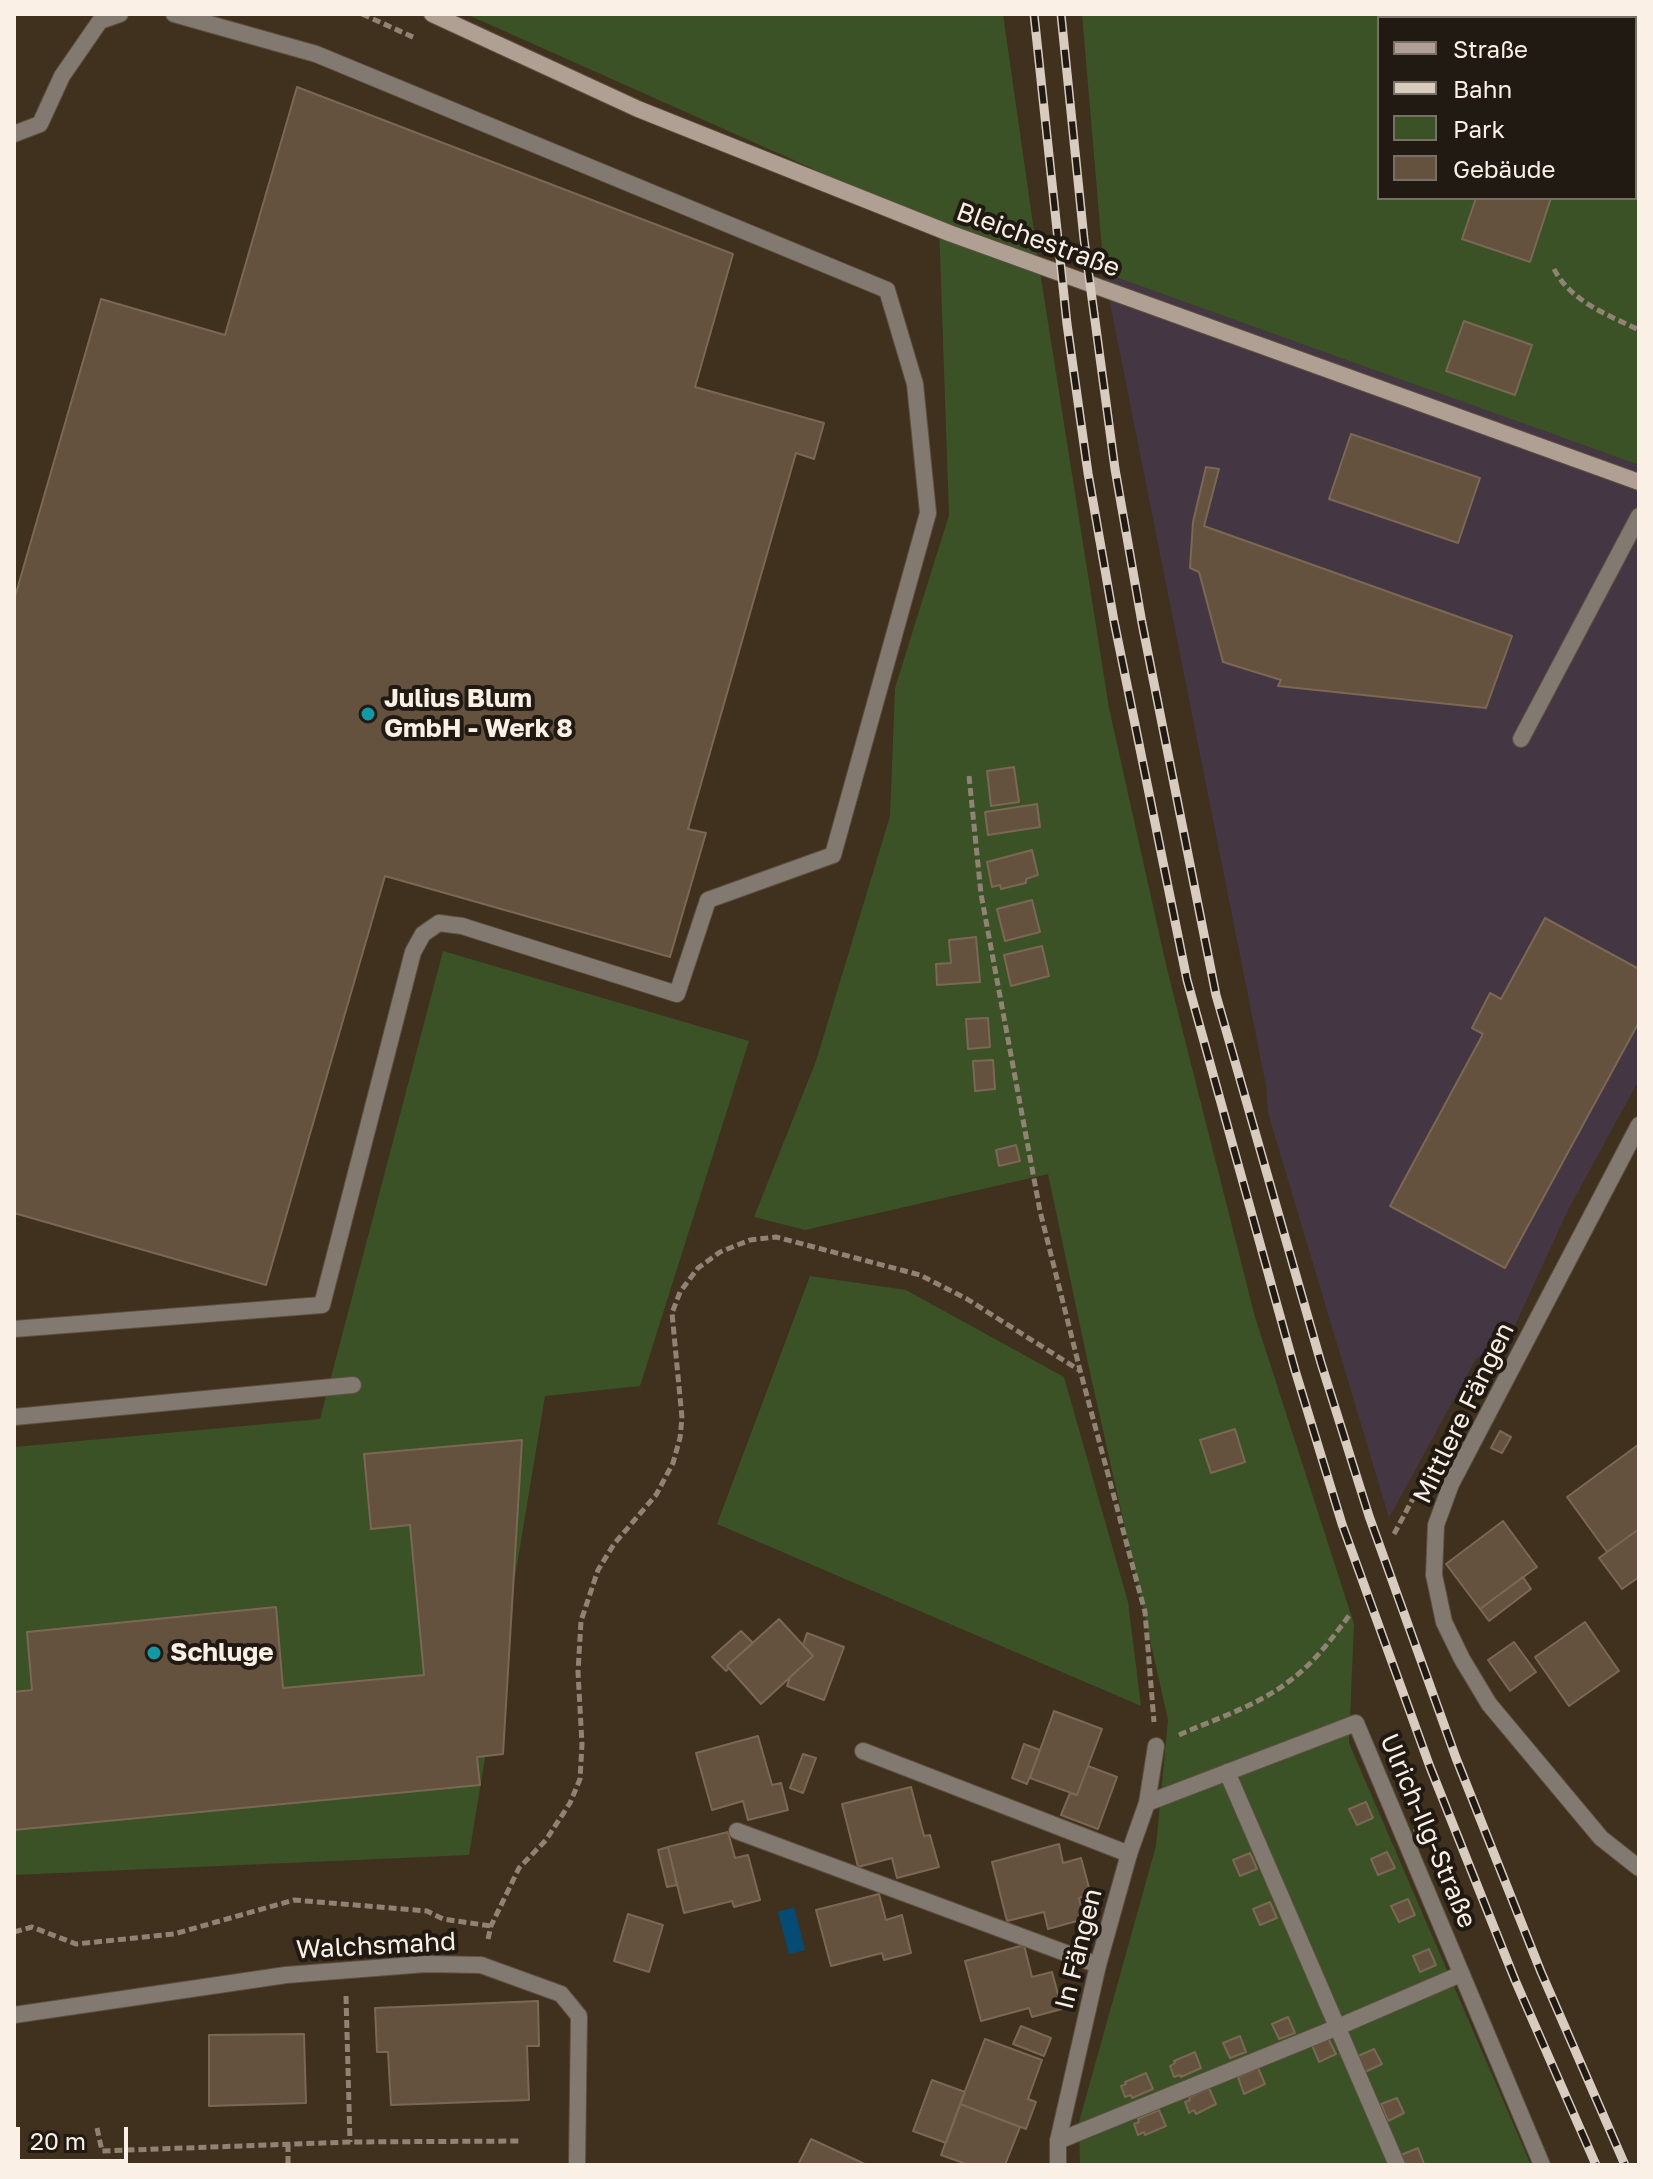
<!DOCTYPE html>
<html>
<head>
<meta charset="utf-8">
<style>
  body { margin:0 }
  #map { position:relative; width:1653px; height:2179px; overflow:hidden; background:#40301e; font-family:"Golos Text",sans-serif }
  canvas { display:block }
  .frame { position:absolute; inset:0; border:16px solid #fbf0e5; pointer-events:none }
  .legend { position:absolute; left:1377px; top:16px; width:260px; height:184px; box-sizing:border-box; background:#211a12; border:2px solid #787066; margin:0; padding:10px 14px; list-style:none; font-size:24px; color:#fbf0e5 }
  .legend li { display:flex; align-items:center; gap:16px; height:40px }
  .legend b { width:40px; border:2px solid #787066 }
  .scale { position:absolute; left:16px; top:2127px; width:112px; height:36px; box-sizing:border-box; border:4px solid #fbf0e5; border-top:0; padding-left:10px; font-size:24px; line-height:28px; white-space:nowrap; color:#fbf0e5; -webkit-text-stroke:6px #211a12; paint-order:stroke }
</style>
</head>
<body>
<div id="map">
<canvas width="1653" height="2179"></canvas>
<div class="frame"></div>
<ul class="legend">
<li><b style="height:10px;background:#afa093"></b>Straße</li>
<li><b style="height:10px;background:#d8ccc0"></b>Bahn</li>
<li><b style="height:22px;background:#3a5226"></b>Park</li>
<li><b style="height:22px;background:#64523f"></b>Gebäude</li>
</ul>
<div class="scale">20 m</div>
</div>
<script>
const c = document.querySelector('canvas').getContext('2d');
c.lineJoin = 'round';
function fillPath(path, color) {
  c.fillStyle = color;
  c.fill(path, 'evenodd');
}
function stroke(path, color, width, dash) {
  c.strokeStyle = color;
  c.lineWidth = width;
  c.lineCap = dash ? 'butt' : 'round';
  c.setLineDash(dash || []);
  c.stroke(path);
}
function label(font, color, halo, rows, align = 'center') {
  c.font = font + ' "Golos Text",sans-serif';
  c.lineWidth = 8;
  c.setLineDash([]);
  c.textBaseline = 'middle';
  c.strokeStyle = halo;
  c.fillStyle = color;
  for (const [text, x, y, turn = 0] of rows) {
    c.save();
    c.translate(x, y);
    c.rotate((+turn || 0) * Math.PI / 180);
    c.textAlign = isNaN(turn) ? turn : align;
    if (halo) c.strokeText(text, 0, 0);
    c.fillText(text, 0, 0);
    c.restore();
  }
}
fillPath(new Path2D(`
  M1104,273L1639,465V1080L1568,1210L1512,1332L1476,1359L1389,1518L1268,1113L1266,1086Z`), '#443643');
fillPath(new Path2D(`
  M466,14H1003L1038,259L1109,708L1167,969L1255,1317L1354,1624L1349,1743L1531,2165H1080L1079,2122L1156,1846L1168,1720L1089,1368L1048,1174L805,1230L754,1217L816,1061L890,816L895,688L949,515L939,225Z
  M1082,14H1639V465L1104,273ZM1379,18H1635V198H1379Z
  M443,951L749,1041L640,1386L545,1396L469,1855L14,1875V1447L320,1419Z
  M810,1276L906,1290L1064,1377L1128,1602L1141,1706L717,1524Z`), '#3a5226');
fillPath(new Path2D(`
  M794,1907L805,1950L789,1954L778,1912Z`), '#044b76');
const building = new Path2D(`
  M297,87L733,254L695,387L824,423L814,459L796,453L688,829L706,833L670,957L385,876L266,1285L14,1213V600L101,299L225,335Z
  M1476,198H1551L1530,262L1462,239Z
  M1464,321L1532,345L1515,395L1446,371Z
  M1351,434L1480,478L1458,543L1329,499Z
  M1206,467L1219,469L1204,526L1512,636L1486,708L1278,686L1281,680L1223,662L1199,572L1190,568L1193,522Z
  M1014,767L1019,802L991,806L987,771Z
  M1037,804L1040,827L988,835L985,812Z
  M1032,850L1038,875L1026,879V883L1001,889L1000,885L992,887L987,862Z
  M1032,900L1040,932L1005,941L997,909Z
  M1545,918L1639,969V1022L1505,1268L1390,1206L1483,1034L1472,1028L1490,993L1501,999Z
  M976,937L980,982L937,985L936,964L951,963L949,940Z
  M1042,946L1049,976L1011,986L1004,955Z
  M988,1018L990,1047L968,1049L966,1019Z
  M993,1060L995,1089L975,1091L973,1061Z
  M1016,1145L1020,1161L999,1166L996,1150Z
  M1235,1429L1245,1462L1211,1473L1200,1440Z
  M1500,1431L1511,1437L1502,1453L1491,1448Z
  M522,1440L503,1754L477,1757L480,1785L14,1830V1692L32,1690L27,1632L276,1607L283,1688L424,1675L410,1525L371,1529L364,1454Z
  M1638,1445L1639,1529L1607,1552L1567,1497Z
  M1503,1521L1537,1567L1480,1609L1446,1564Z
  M1639,1529V1577L1622,1589L1599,1558Z
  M1523,1577L1531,1589L1489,1621L1480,1609Z
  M779,1619L813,1656L761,1704L727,1666Z
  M1585,1622L1619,1671L1569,1706L1535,1657Z
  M741,1631L753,1643L727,1666L729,1668L726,1671L712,1657Z
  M807,1633L844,1647L824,1700L787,1686L790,1677L813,1656L803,1645Z
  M1514,1642L1536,1672L1510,1691L1488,1660Z
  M1054,1711L1102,1729L1077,1795L1030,1778Z
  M758,1736L772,1785L781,1783L788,1810L748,1820L743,1801L712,1810L696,1753Z
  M1024,1744L1040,1750L1027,1784L1012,1778Z
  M803,1754L816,1758L803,1793L790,1788Z
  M1088,1766L1117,1777L1098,1829L1061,1815L1070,1793L1077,1795Z
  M911,1787L924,1836L930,1835L939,1867L897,1878L892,1858L858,1867L842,1804Z
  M1366,1802L1373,1818L1357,1825L1349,1809Z
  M1431,1823L1438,1839L1421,1846L1414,1830Z
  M728,1832L735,1858L748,1855L760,1900L734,1907L732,1901L684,1913L668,1847Z
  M1059,1844L1063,1863L1081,1858L1091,1895L1079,1898L1084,1919L1048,1929L1044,1912L1007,1921L992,1862Z
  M668,1847L677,1885L667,1887L658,1850Z
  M1387,1852L1395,1868L1378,1875L1371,1859Z
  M1250,1853L1257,1869L1240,1876L1233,1860Z
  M879,1894L886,1920L902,1915L911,1953L884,1960L882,1953L831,1966L816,1910Z
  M1408,1899L1415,1915L1399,1922L1391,1906Z
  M1270,1902L1277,1918L1260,1925L1253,1909Z
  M628,1914L663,1925L649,1972L614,1961Z
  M1024,1945L1032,1977L1052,1972L1062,2009L1032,2017L1029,2008L981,2021L965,1961Z
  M1429,1949L1436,1965L1420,1972L1413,1956Z
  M538,2001L539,2046H527L529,2100L391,2105L388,2052H377L375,2008Z
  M1288,2017L1295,2033L1279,2039L1272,2024Z
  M1021,2026L1051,2038L1044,2056L1013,2044Z
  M304,2034L306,2103L209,2106V2035Z
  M1240,2036L1246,2052L1230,2058L1223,2043Z
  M1328,2038L1336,2054L1319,2062L1312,2045Z
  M985,2039L1042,2060L1028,2099L1036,2102L1026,2129L960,2104Z
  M1374,2049L1382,2064L1365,2072L1358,2056Z
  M1195,2052L1201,2068L1181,2077L1180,2075L1174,2077L1170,2066L1175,2063L1174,2061Z
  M1258,2068L1265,2084L1244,2094L1238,2077Z
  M1146,2073L1153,2089L1132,2098L1131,2095L1125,2097L1121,2086L1126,2084L1125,2082Z
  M932,2080L965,2092L946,2143L913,2131Z
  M1209,2088L1216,2104L1196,2114L1194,2110L1189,2113L1185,2102L1190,2100L1189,2097Z
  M1397,2098L1404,2113L1388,2121L1381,2104Z
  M960,2104L1020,2127L1005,2165H969L941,2155Z
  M1159,2110L1166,2126L1145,2135L1144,2132L1138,2135L1134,2124L1139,2122L1138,2119Z
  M811,2139L867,2165H798Z
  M1418,2148L1424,2164L1406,2165L1401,2155Z`);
fillPath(building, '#64523f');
stroke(building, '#7a6854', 2);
const lane = new Path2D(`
  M14,134L40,124L62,76L100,21L120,14
  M1521,739L1639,516
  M14,1329L322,1305L413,952L423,934L439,923L462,926L677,994L708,900L833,855L928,513L915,384L887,290L316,54L174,14
  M863,1751L1129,1854
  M1227,1772L1397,2165
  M737,1831L1098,1965
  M1058,2141L1338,2027L1461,1974`);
const street = new Path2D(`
  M1639,1125L1451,1484L1436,1525L1434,1575L1444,1622L1462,1659L1489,1704L1601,1838L1639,1868
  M14,1417L353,1385
  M1147,1803L1356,1723L1542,2165
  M14,2015L286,1975L426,1964L481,1965L561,1994L579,2016L577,2165
  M1058,2165V2141L1098,1965L1129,1854L1147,1803L1156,1746`);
const secondary = new Path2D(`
  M432,14L638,109L949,233L1639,482`);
stroke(lane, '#5e4f3e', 18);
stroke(street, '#5e4f3e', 18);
stroke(secondary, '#5e4f3e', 18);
stroke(new Path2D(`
  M362,14L415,38
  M1554,269C1570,301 1608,315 1639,330
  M969,776L981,894L1040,1211L1080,1370L1145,1612L1154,1722
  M1394,1534L1416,1493
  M1179,1735C1217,1718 1260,1705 1292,1679C1316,1661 1333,1637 1351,1613
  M14,1932L32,1927L76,1944L174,1934L294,1900L427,1911L443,1919L491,1926
  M488,1939L491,1926L519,1868L546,1840L570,1803L580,1779L582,1744L578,1672L581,1621L598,1570L614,1544L656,1495L673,1463L680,1438L682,1418L672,1313L680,1292L698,1268L720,1252L750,1240L776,1237L920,1275L967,1299L1079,1370
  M346,1996L350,2142
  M97,2128L102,2151L350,2142L521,2141
  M288,2144V2165`), '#918374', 5, [8, 4]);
stroke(lane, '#827971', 16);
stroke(street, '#827971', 16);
stroke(secondary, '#afa093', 16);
const rail = new Path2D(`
  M1034,14L1067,324L1088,473L1114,621L1187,980L1295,1370L1342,1524L1430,1767L1515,1980L1596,2165
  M1061,14L1084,239L1115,469L1142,623L1216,995L1321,1363L1369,1516L1456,1758L1541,1972L1625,2165`);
stroke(rail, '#d8ccc0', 9);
stroke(rail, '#211a12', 6, [18]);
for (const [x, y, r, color] of [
  [368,714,8,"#0f9aa8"],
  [154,1653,8,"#0f9aa8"]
]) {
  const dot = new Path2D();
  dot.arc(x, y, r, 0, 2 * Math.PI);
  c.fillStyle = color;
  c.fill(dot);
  stroke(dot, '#211a12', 3);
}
label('26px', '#fbf0e5', '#211a12', [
  ["Bleichestraße",1038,240,20],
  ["Mittlere Fängen",1464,1413,-64],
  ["Ulrich-Ilg-Straße",1428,1831,67],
  ["Walchsmahd",376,1946,-3],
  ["In Fängen",1079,1949,-76]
]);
label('bold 26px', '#fbf0e5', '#211a12', [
  ["Julius Blum",384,699],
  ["GmbH - Werk 8",384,729],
  ["Schluge",170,1653]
], 'left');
</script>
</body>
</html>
